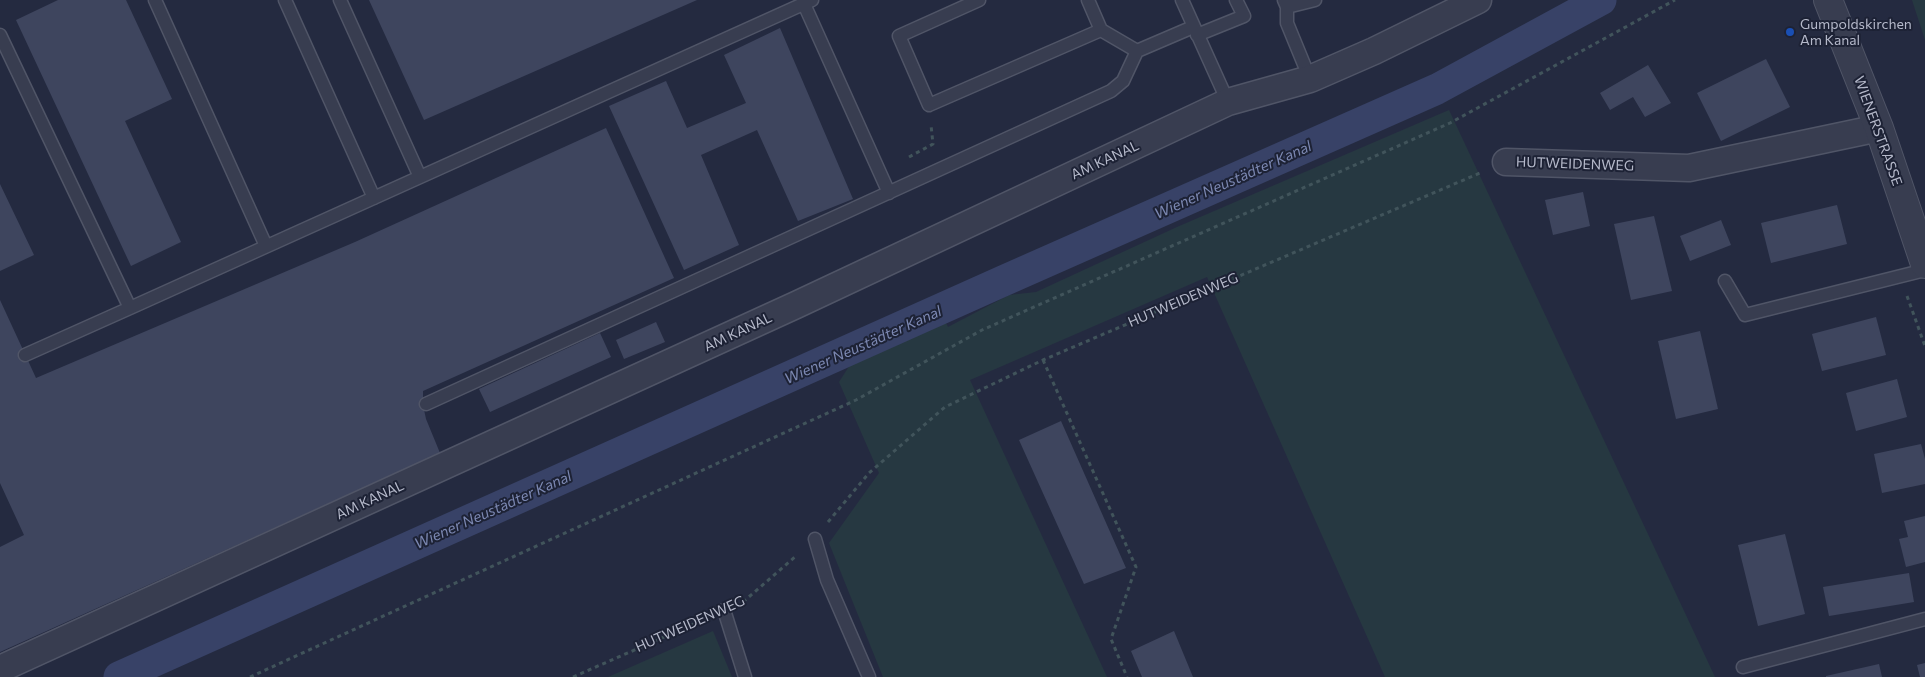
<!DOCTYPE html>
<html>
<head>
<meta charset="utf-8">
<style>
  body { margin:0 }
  canvas { display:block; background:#242a40 }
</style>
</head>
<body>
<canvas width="1925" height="677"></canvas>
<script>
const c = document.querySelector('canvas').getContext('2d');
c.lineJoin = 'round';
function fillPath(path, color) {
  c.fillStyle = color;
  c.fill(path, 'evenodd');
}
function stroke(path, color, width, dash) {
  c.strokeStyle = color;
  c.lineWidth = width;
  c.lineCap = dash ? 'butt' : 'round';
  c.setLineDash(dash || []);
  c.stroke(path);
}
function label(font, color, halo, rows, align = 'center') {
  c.font = font + ' Commissioner,sans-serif';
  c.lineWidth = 4;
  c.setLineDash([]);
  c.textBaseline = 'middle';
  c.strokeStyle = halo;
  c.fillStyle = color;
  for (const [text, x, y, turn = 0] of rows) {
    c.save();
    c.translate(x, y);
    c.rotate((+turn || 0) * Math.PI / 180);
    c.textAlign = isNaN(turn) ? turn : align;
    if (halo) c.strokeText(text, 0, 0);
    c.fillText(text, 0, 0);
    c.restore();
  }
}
fillPath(new Path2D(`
  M1912,0H1925V40Z
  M1449,110L1715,677H1385L1207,277L970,380L1107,677H883L829,543L879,473L839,382L855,357L944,319L948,327L1009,295L1036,292L1177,227Z
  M713,631L732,677H608Z`), '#263841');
stroke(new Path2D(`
  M119,677L1003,281L1437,89L1601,0`), '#384267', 31);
fillPath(new Path2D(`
  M58,0H126L172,99L125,121L181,242L131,266L16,20Z
  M369,0H697L424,120Z
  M780,28L853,199L798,221L757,130L701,155L739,245L684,270L609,106L666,81L687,128L746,103L724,55Z
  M1766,59L1790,107L1721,141L1697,93Z
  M1648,65L1671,103L1645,117L1633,97L1610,110L1600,93Z
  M606,128L674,278L423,391V405L426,419L440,453L0,652V547L24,535L0,483V300L36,378L355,242Z
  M0,184L34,255L0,271Z
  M1583,192L1590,226L1553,235L1545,200Z
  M1837,205L1847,244L1771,263L1761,223Z
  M1654,216L1672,291L1631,300L1614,224Z
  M1721,220L1731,245L1690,261L1680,236Z
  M1876,317L1886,355L1822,371L1812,334Z
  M656,322L665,342L624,359L616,340Z
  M1700,331L1718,409L1676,419L1658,341Z
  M600,333L611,357L490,412L479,389Z
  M1897,379L1907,417L1856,431L1846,393Z
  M1061,421L1126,568L1084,584L1019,440Z
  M1921,444L1925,459V484L1882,493L1874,454Z
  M1925,516V562L1906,567L1899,539L1908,537L1904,521Z
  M1785,534L1805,614L1758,626L1738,545Z
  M1909,573L1914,602L1829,616L1823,587Z
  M1174,631L1193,677H1142L1131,651Z
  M1925,663V677H1920L1917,665Z
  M1879,664L1882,677H1826V676Z`), '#3e455e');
const service = new Path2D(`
  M155,0L266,246
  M285,0L374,198
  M340,0L420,177
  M979,0L899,36L929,105L1101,30
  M1088,0L1101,30L1137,51
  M1182,0L1228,102
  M1284,0L1287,7V23L1310,79
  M804,4L889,193
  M1287,7L1315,0
  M0,35L130,308L812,0
  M1197,35L1244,16L1236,0
  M1725,281L1745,315L1925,270
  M25,355L130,308
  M426,404L1111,91L1123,81L1137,51L1193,27
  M815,539L827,580L869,677
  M724,610L745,677
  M1743,667L1925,619`);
const minor = new Path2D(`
  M1506,162L1689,168L1879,128
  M0,669L796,305L1228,102L1310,79L1374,51L1478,0`);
const tertiary = new Path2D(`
  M1828,0L1879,128L1925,264`);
stroke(service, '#505567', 15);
stroke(minor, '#505567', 29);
stroke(tertiary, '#505567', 30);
stroke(new Path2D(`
  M909,157L933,144L931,125
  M1907,296L1925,346
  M1043,360L1136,567L1111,639L1127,677
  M828,522L869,473L945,407L1043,360L1480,173
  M743,602L796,556
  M250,677L856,400L982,330L1450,123L1675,0
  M573,677L705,619`), '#41545b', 3, [4, 4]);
stroke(service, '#383d50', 12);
stroke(minor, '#383d50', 26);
stroke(tertiary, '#383d50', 28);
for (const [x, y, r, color] of [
  [1790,32,5,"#1a4fb4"]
]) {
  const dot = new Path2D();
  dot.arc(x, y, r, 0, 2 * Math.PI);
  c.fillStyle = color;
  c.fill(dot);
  stroke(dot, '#1d2235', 2);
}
label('14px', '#b5b9ca', '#1d2235', [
  ["Gumpoldskirchen",1800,24],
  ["Am Kanal",1800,40]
], 'left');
label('14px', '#b5b9ca', '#1d2235', [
  ["WIENERSTRASSE",1878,131,70],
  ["AM KANAL",1105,160,-25],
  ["HUTWEIDENWEG",1575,164,2],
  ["HUTWEIDENWEG",1183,300,-23],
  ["AM KANAL",738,332,-25],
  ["AM KANAL",370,500,-25],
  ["HUTWEIDENWEG",690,624,-24]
]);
label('italic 15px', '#7c88b2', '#1d2235', [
  ["Wiener Neustädter Kanal",1233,180,-24],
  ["Wiener Neustädter Kanal",863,345,-24],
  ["Wiener Neustädter Kanal",493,510,-24]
]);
</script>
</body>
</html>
